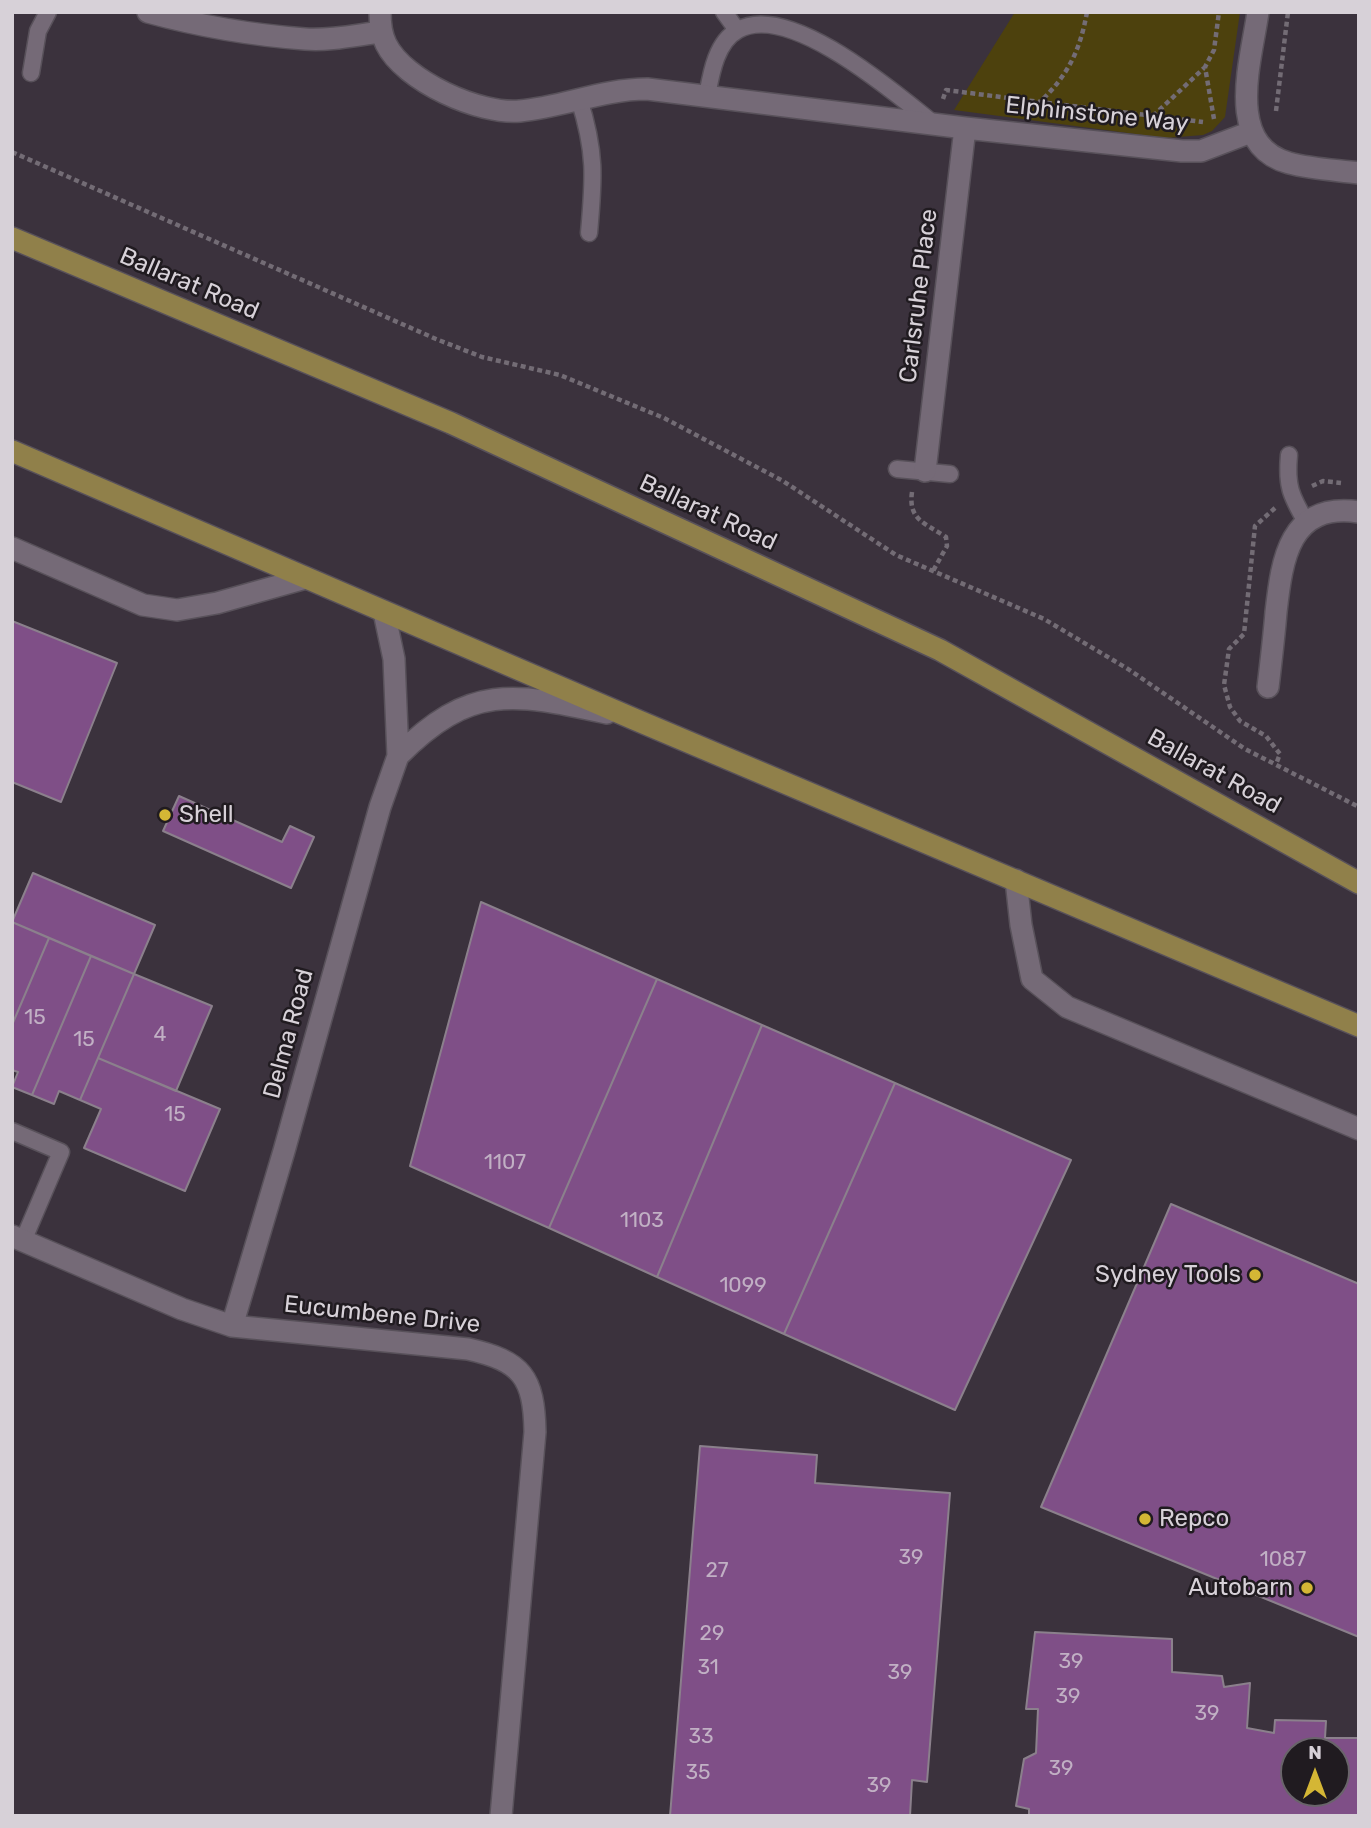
<!DOCTYPE html>
<html>
<head>
<meta charset="utf-8">
<style>
  body { margin:0 }
  #map { position:relative; width:1371px; height:1828px; overflow:hidden; background:#3b323d; font-family:Rubik,sans-serif }
  canvas { display:block }
  .frame { position:absolute; inset:0; border:14px solid #d7d1d8; pointer-events:none }
  .north { position:absolute; left:1280px; top:1737px; width:70px; height:70px; box-sizing:border-box; background:#201b20; border:2px solid #69646a; border-radius:50%; rotate:0deg; font-size:19px; font-weight:700; line-height:28px; text-align:center; color:#d7d1d8 }
  .north::after { content:''; display:block; margin:auto; width:24px; height:32px; background:#d4b635; clip-path:polygon(50% 0,100% 100%,50% 72%,0 100%) }
</style>
</head>
<body>
<div id="map">
<canvas width="1371" height="1828"></canvas>
<div class="frame"></div>
<div class="north">N</div>
</div>
<script>
const c = document.querySelector('canvas').getContext('2d');
c.lineJoin = 'round';
function fillPath(path, color) {
  c.fillStyle = color;
  c.fill(path, 'evenodd');
}
function stroke(path, color, width, dash) {
  c.strokeStyle = color;
  c.lineWidth = width;
  c.lineCap = dash ? 'butt' : 'round';
  c.setLineDash(dash || []);
  c.stroke(path);
}
function label(font, color, halo, rows, align = 'center') {
  c.font = font + ' Rubik,sans-serif';
  c.lineWidth = 5;
  c.setLineDash([]);
  c.textBaseline = 'middle';
  c.strokeStyle = halo;
  c.fillStyle = color;
  for (const [text, x, y, turn = 0] of rows) {
    c.save();
    c.translate(x, y);
    c.rotate((+turn || 0) * Math.PI / 180);
    c.textAlign = isNaN(turn) ? turn : align;
    if (halo) c.strokeText(text, 0, 0);
    c.fillText(text, 0, 0);
    c.restore();
  }
}
fillPath(new Path2D(`
  M1015,12H1240L1225,117L1212,131L1203,135L1166,138L954,110Z`), '#4d410d');
const building = new Path2D(`
  M12,621L117,663L61,802L12,782Z
  M179,796L282,842L290,826L314,837L291,888L163,831Z
  M33,873L155,925L134,974L12,922Z
  M481,902L657,979L549,1228L410,1166Z
  M12,922L49,938L12,1025Z
  M49,938L91,956L32,1095L12,1087L18,1072L12,1070V1025Z
  M91,956L134,974L80,1100L59,1091L54,1104L32,1095Z
  M134,974L212,1006L176,1091L98,1058Z
  M657,979L762,1025L657,1277L549,1228Z
  M762,1025L895,1083L784,1334L657,1277Z
  M98,1058L220,1109L185,1191L84,1148L101,1109L80,1100Z
  M895,1083L1071,1160L955,1410L784,1334Z
  M1171,1204L1359,1284V1637L1041,1507Z
  M700,1446L817,1455L815,1483L950,1493L927,1782L912,1780L910,1816H670Z
  M1035,1632L1172,1639V1672L1222,1676L1224,1687L1250,1683L1247,1728L1274,1733L1275,1720L1326,1721L1325,1738H1359V1816H1029V1809L1016,1806L1024,1759L1036,1753L1038,1709H1026ZM1294,1751H1336V1793H1294Z`);
fillPath(building, '#7f4f87');
stroke(building, '#8b808c', 2);
const service = new Path2D(`
  M724,12L737,30
  M31,73L38,31L48,12
  M707,96C711,74 716,42 738,30C789,1 895,93 934,124
  M579,99C596,152 594,178 589,233
  M1289,455C1286,486 1291,496 1306,522
  M897,469L950,474
  M12,1131L61,1152L23,1241`);
const minor = new Path2D(`
  M148,12C199,26 252,35 305,39C330,41 356,35 381,32
  M380,12C380,23 381,34 386,44C404,81 480,115 520,111C563,107 603,89 647,89L965,128L1182,151H1201L1251,132
  M1258,12C1251,61 1224,145 1289,163C1311,169 1336,170 1359,173
  M925,471L965,128
  M12,548L143,605L177,610L217,603L306,578
  M1268,687C1271,662 1274,637 1276,612C1282,559 1289,502 1359,512
  M398,756C470,683 514,693 607,713
  M1016,880L1021,925L1032,979L1067,1007L1359,1129
  M12,1236L182,1309L232,1326L468,1349C522,1361 534,1377 535,1432L501,1816
  M232,1326L284,1151L380,807L398,756L394,659L384,612`);
const trunk = new Path2D(`
  M12,238L451,423L940,650L1359,883
  M12,451L634,719L1359,1026`);
stroke(service, '#58515a', 19);
stroke(minor, '#58515a', 24);
stroke(trunk, '#58515a', 24);
stroke(new Path2D(`
  M1087,12C1080,51 1068,75 1040,102L1203,122
  M943,99L946,90L1040,102
  M1276,111L1288,12
  M1153,116L1204,68
  M1214,119L1205,67L1214,50L1219,12
  M12,152L436,339L482,357L560,375L664,418L783,481L896,555L1044,619L1128,669L1245,749L1359,807
  M1312,486L1323,481L1341,483
  M912,492C908,520 925,523 946,537L947,546L933,571
  M1275,508L1255,526L1244,634L1229,649L1224,685L1230,707L1240,721L1266,736L1280,754L1276,764`), '#736c75', 4.5, [5, 3.5]);
stroke(service, '#756a77', 16);
stroke(minor, '#756a77', 21);
stroke(trunk, '#90804a', 21);
for (const [x, y, r, color] of [
  [165,815,7,"#d4b635"],
  [1255,1275,7,"#d4b635"],
  [1145,1519,7,"#d4b635"],
  [1307,1588,7,"#d4b635"]
]) {
  const dot = new Path2D();
  dot.arc(x, y, r, 0, 2 * Math.PI);
  c.fillStyle = color;
  c.fill(dot);
  stroke(dot, '#201b20', 2.5);
}
label('21px', '#c1b0c4', null, [
  ["15",35,1018],
  ["4",160,1035],
  ["15",84,1040],
  ["15",175,1115],
  ["1107",505,1163],
  ["1103",642,1221],
  ["1099",743,1286],
  ["39",911,1558],
  ["1087",1283,1560],
  ["27",717,1571],
  ["29",712,1634],
  ["39",1071,1662],
  ["31",708,1668],
  ["39",900,1673],
  ["39",1068,1697],
  ["39",1207,1714],
  ["33",701,1737],
  ["39",1061,1769],
  ["35",698,1773],
  ["39",879,1786]
]);
label('24px', '#d7d1d8', '#201b20', [
  ["Elphinstone Way",1097,115,6],
  ["Ballarat Road",189,284,23],
  ["Carlsruhe Place",919,296,-83],
  ["Ballarat Road",708,513,25],
  ["Ballarat Road",1214,772,29],
  ["Delma Road",289,1034,-75],
  ["Eucumbene Drive",382,1315,6]
]);
label('24px', '#d7d1d8', '#201b20', [
  ["Shell",179,815],
  ["Sydney Tools",1241,1275,"right"],
  ["Repco",1159,1519],
  ["Autobarn",1293,1588,"right"]
], 'left');
</script>
</body>
</html>
